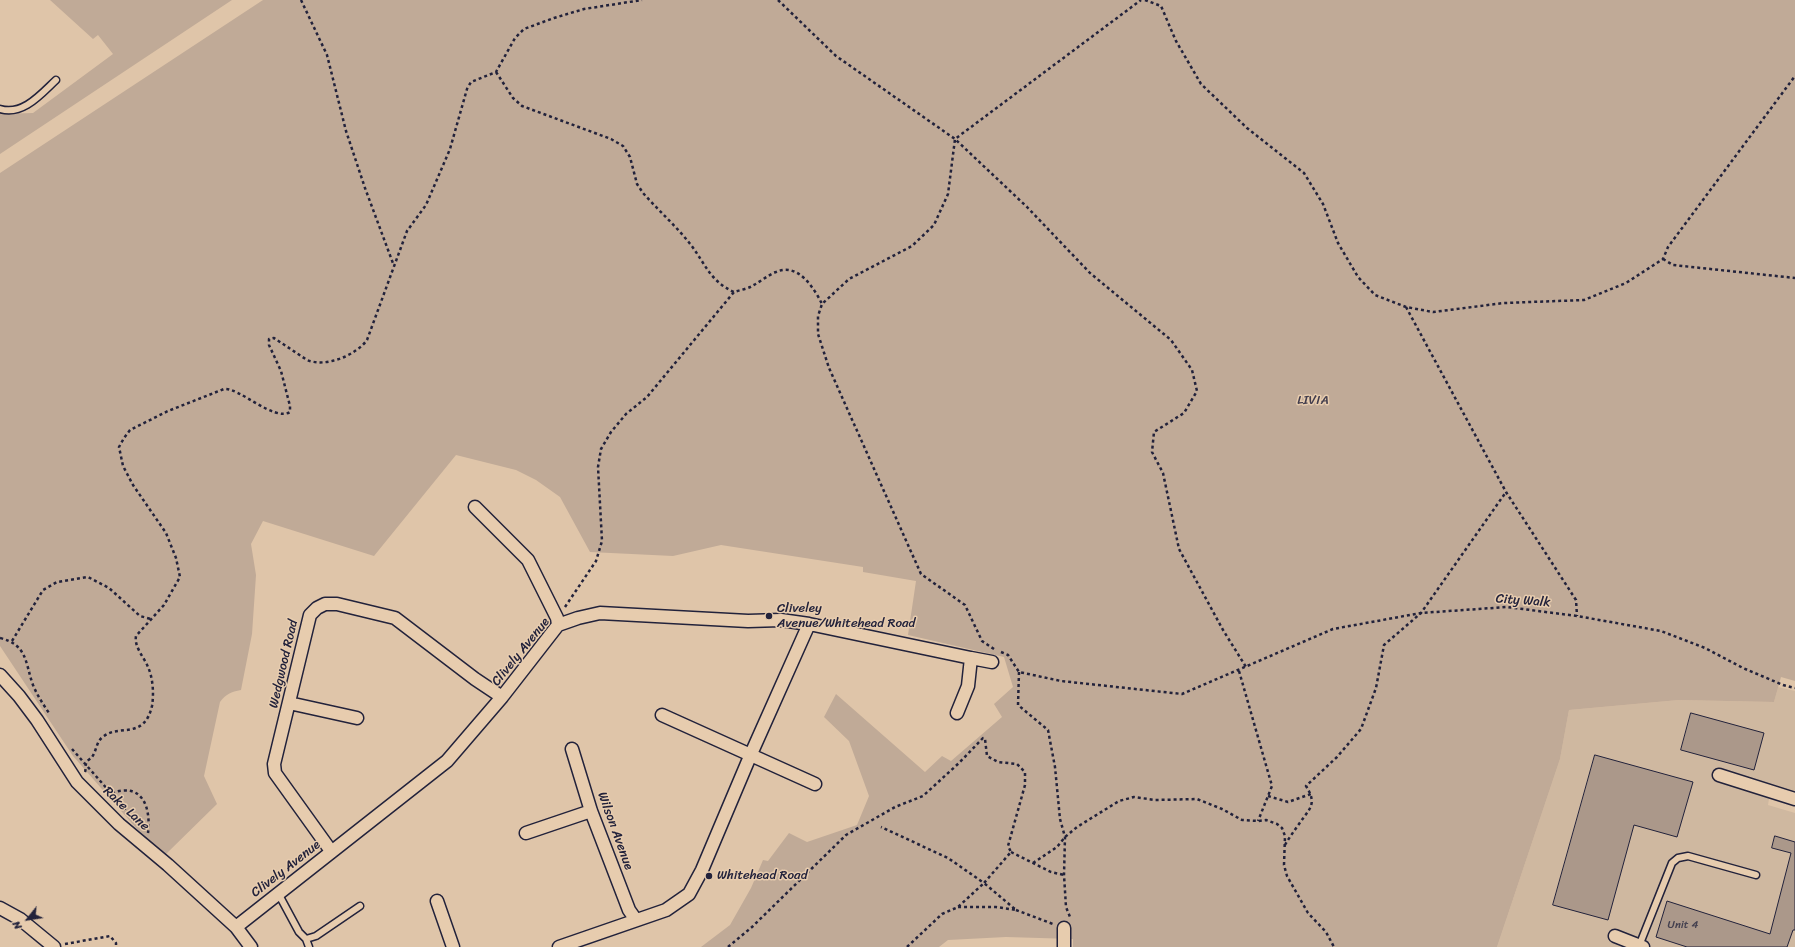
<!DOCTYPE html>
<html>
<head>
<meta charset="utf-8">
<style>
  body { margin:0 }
  #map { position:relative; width:1795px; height:947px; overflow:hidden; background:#dfc5a9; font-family:Sriracha,sans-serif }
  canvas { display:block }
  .north { position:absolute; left:8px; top:899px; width:40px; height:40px; -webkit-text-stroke:3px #e7ccae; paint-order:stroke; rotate:240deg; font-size:11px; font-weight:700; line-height:16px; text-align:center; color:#22223b }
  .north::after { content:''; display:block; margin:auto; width:14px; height:18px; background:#22223b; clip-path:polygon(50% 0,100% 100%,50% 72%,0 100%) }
</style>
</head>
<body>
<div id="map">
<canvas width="1795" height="947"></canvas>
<div class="north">N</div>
</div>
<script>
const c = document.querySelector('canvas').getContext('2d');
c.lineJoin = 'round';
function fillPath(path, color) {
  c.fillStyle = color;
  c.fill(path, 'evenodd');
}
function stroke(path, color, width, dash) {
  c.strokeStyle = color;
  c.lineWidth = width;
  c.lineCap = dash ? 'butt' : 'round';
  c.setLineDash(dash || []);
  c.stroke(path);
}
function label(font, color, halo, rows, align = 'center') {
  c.font = font + ' Sriracha,sans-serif';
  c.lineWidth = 3;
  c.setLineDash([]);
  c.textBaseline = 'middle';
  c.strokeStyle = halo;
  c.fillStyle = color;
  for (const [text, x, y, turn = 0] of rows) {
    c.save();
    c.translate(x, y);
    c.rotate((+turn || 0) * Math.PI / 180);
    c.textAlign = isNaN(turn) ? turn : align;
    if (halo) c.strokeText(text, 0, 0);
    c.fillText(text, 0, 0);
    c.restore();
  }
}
fillPath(new Path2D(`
  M1778,687L1795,691V792L1771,786L1768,805L1795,813V947H1497L1560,759L1569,710L1679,700L1774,702Z`), '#cfb8a0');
fillPath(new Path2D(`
  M50,0H232L0,154V114L33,113L113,54L98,35L93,39Z
  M263,0H1795V681L1781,677L1774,702L1679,700L1569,710L1560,759L1497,947H1073V939L1006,937L948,940L939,947H701L730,925L751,888L763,860L768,861L789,833L807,842L857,825L869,796L849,741L824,717L836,694L925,772L942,756L951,761L1002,717L994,704L1013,687L1004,657L908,635L916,581L863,572V567L721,545L673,556L590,552L560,497L536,480L516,470L456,455L374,556L263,521L251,544L256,575L252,634L241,690C231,692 226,694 220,702L204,776L217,804L165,855L136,828L73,756L0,646V173Z`), '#c0aa97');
const building = new Path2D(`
  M1691,713L1764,733L1754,770L1681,750Z
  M1595,755L1693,782L1677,837L1634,825L1608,920L1553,905Z
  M1775,836L1795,842V930H1793L1787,947H1687L1656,937L1667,901L1770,934L1791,853L1772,848Z`);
fillPath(building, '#ab988a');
stroke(building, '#22223b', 1);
const lane = new Path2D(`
  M0,109C23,116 41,94 56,80
  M278,893L299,932L306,939L316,936L360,906
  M306,939L309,947
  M1639,946L1672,863L1678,858L1688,856L1756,875`);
const street = new Path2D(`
  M475,507L528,560L557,618L558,625
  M971,658L992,662
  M0,675L19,696L37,720L77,782L119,824L168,865L236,927L251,947
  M289,703L357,718
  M662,715L815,784
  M572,749L591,811L629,910L636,920
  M1719,775L1795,799
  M526,833L591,811
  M331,851L275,773L274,764L310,615L317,608L325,604H337L395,618L475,679L502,697
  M437,901L453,947
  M0,908L20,919L54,947
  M236,927L447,761L502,697L558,625L578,618L600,613L748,621L781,620L809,624L971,658L968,686L957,713
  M1064,928V947
  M1615,936L1643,947
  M559,947L666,910L689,894L702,870L751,754L809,624`);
stroke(lane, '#22223b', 9);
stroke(street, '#22223b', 15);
stroke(new Path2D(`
  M301,0L327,55L346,131L365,188L394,266
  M778,0L836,56L955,139L1027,207L1090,273L1171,340L1192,370L1197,391L1184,413L1154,432L1152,452L1163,473L1179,549L1223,630L1246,667
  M1145,0L1161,6L1176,41L1201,84L1247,128L1304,173L1323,204L1338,243L1358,277L1375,295L1406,307L1433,312L1504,303L1584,300L1626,283L1663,259L1668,247L1795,76
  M496,72L513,98L522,106L611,139L623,146L630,157L637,184L643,193C659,211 677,227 691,245C706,265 710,281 734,292C740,290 747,289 752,286C760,282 768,275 776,272C798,262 814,288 822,304
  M1663,259L1673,265L1795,278
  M1406,307L1506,492L1576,600L1577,616
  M565,607L596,561L602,541L598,467L601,449L611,432L626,414L647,397L734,292
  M0,638C28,645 25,663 33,685C37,695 43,704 49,713
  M12,641L43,590L57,582L88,577L109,588L140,616L151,619
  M994,649L982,641L965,605L921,574L829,368L818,334V316L822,304L849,279L912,246L934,225L948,194L955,139L1141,0
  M1001,652L1008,655L1019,672L1061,681L1182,694L1333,629L1421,613L1507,607L1577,616L1661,631L1705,648L1743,668L1783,685L1795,688
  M1239,671L1272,786L1258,821
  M1019,672L1018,705L1048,730L1055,767L1060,819L1065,837L1064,875L1066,907L1070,917
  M72,749L132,817
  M85,772C86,770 85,766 86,764C86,761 90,759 92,757C97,750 96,741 104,736C120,724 144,740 152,706C154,694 153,678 148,667C144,657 134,647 136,636L164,605L180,577L176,558L166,533L133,485L123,466L119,447L124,438L130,430L168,411L224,389C239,387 274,422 290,412V406L281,371L269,345V339L274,338L307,360C326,368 356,355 367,340L407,231L426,205L450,149L467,89L471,82L496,72L515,38L524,29L554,18L584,9L642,0
  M112,793C143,782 151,808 148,833
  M1268,796L1288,802L1311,794
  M1285,845C1289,838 1294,831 1299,824C1309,809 1318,805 1306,786L1337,757L1361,729L1376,688L1384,645L1421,613L1506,492
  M1011,852L1051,872L1064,875
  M1033,863L1057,847L1065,837L1077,827L1119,801L1134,797L1155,800L1197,799L1222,809L1242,820L1258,821L1266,820L1277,824L1282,828L1285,836L1284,865L1287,876L1308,913L1326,932L1334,947
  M1016,910L1053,924
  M65,944L110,936L116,943V947
  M728,947L752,927L846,835L895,807L923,796L959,763L983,738L985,739L987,756L998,762L1017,764L1025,772V785L1008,846L1011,852L984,883L948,858L881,827
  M907,947L942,914L958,907L984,883L1016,910L996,907H958`), '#22223b', 2.5, [3, 3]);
stroke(lane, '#e7ccae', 6);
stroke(street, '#e7ccae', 12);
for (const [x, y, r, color] of [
  [769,616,4,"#22223b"],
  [709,876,4,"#22223b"]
]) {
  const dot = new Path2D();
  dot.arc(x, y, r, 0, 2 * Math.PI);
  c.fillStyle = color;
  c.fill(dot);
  stroke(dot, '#e7ccae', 1.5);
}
label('11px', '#44404f', null, [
  ["Unit 4",1683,925]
]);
label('13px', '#423d4d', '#e7ccae', [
  ["LIVIA",1313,401]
]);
label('13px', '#22223b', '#e7ccae', [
  ["City Walk",1523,601,4],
  ["Clively Avenue",521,652,-51],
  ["Wedgwood Road",284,664,-77],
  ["Rake Lane",126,809,43],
  ["Wilson Avenue",615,831,70],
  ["Clively Avenue",286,869,-38]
]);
label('13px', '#22223b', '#e7ccae', [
  ["Cliveley",777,609],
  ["Avenue/Whitehead Road",777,624],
  ["Whitehead Road",717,876]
], 'left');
</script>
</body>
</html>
